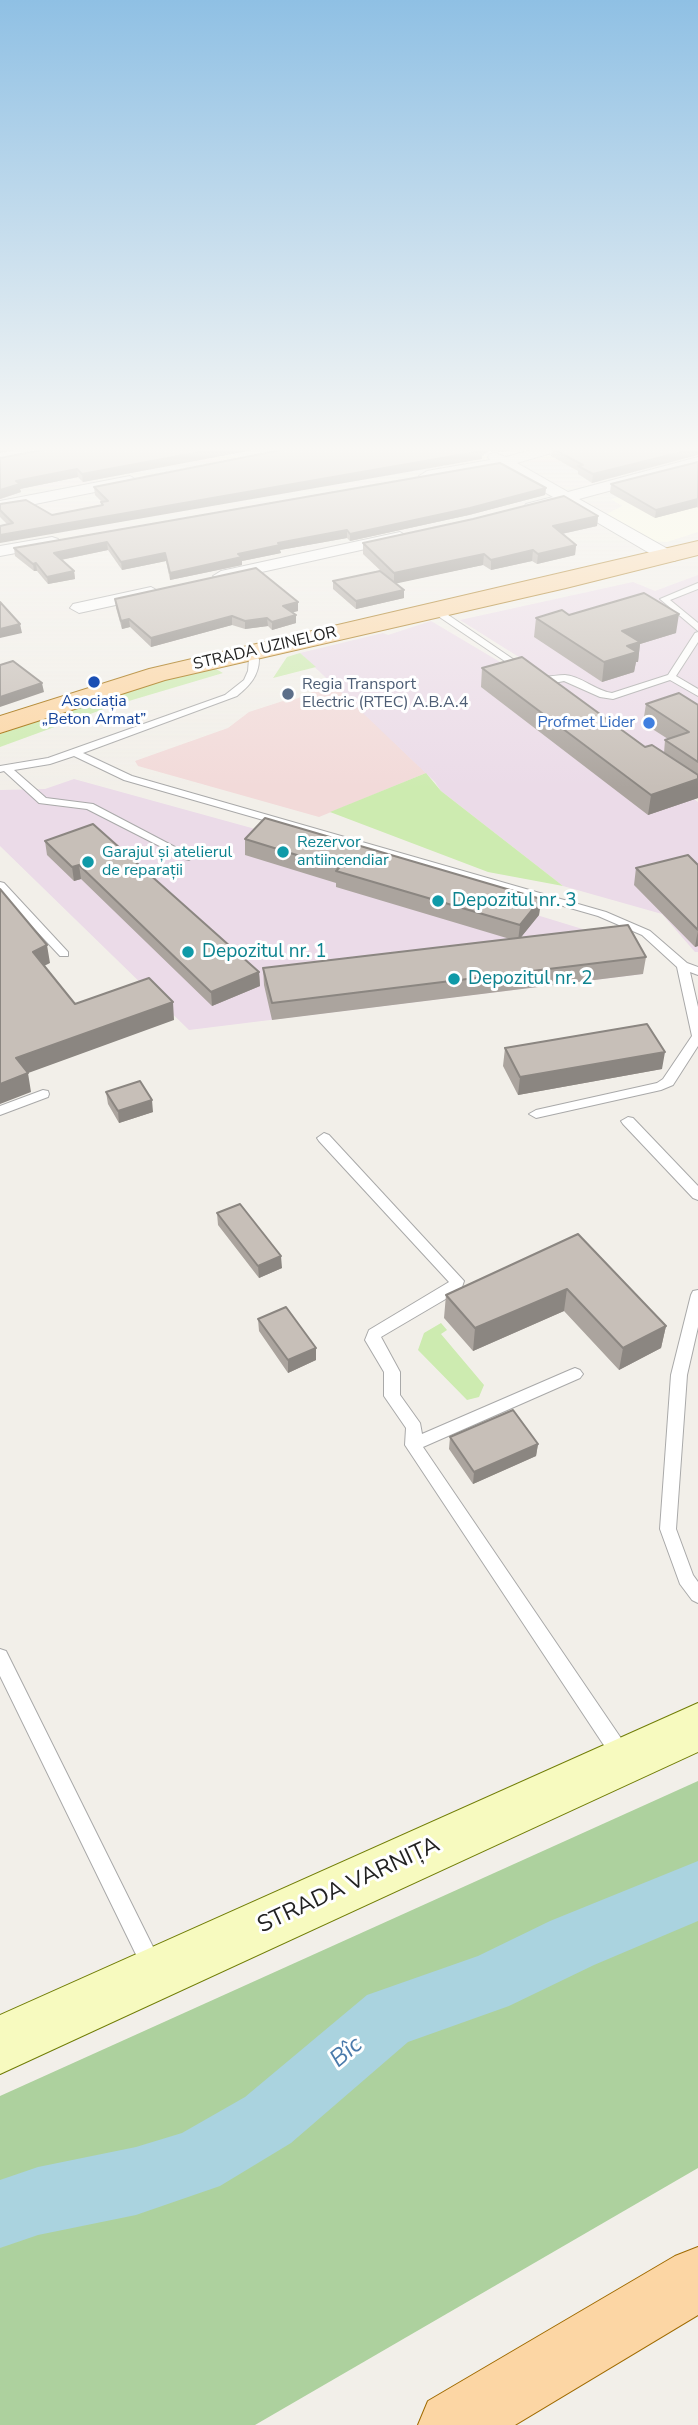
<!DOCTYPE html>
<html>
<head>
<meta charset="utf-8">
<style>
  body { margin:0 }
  canvas { display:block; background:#f2efe9 }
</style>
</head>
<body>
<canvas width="698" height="2425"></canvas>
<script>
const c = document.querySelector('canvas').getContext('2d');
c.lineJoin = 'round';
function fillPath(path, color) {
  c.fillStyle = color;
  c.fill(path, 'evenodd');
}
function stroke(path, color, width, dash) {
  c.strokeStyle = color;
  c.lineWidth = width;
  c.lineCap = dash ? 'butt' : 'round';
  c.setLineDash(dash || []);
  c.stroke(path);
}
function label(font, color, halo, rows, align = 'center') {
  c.font = font + ' "Nunito Sans",sans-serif';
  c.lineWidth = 6;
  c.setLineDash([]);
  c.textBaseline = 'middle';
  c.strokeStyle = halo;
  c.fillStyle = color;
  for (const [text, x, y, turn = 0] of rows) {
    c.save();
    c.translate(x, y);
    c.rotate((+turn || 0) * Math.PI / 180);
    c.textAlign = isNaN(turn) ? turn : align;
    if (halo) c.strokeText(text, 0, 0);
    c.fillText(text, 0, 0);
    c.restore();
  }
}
fillPath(new Path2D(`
  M320,680L333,682L426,773L319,817L138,766L135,761L228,728L249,712L283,701L286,703L320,689L312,682Z`), '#f2dad9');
fillPath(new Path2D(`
  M698,575V744L660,757L530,664L460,620L633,582L655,591Z
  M431,621L522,675L698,802V952H695L662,914L563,886L441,791L435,782L300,653L383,633L388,635Z
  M74,779L335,851L360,861L625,942L643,974L189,1030L0,846V790L45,789Z`), '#ebdbe8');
fillPath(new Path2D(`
  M698,464V532L667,542L648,541L603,516L622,506L611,499L619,497L608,490Z`), '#ffffe5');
fillPath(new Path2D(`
  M300,653L316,667L273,678L287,657Z
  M214,668L223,673L112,706L0,747V734L140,686Z
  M426,773L441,791L563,886L488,872L330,812Z
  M441,1323L447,1330L441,1334L484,1385L479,1397L467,1400L418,1350L424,1333Z`), '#cdebb0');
fillPath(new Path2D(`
  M698,1781V2168L255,2425H0V2096Z`), '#add19e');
fillPath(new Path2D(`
  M698,1861V1921L594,1965L509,2006L408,2042L291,2143L220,2186L136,2215L38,2235L0,2248V2180L38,2167L136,2147L182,2133L245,2097L367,1995L478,1956L550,1921Z`), '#aad3df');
const lane = new Path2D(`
  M698,583V589L670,600L698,623V631L660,599Z
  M432,608H438L529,670L521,672L432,612Z
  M698,632V642L676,676L698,689V696L670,680L613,699L600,697L564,681L549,684L532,679L537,676C547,678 555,675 565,675C581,676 596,691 612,693L668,675L695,633Z
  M249,649L259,659C259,676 249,686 237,696L83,753L132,776L606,912L650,931L687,963L698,967V975L690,972L698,1007V1046L673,1085L661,1090L536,1118L529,1114L536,1110L657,1083L663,1079L692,1036L677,967L642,935L598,916L124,780L74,756L50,764L14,770L46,798L93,804L194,857L189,860L185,859L87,809L39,803L4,771L0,772V766L48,758L225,695L244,680L248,671L249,659L244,652Z
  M0,882L4,883L68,952V956H60L0,892Z
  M43,1090L48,1091L49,1094L48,1097L0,1115V1106Z
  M628,1117L633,1118L698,1186V1200L693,1198L623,1124L621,1121Z
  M324,1133L329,1135L464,1281L461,1290L381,1337L400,1372V1395L420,1423L422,1434L570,1370L575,1368L580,1370L583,1374L580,1378L423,1447L629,1750L631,1756L629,1762L622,1765L615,1762L405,1445L406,1428L384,1396V1372L365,1340L369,1330L449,1282L319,1141L317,1138Z
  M698,1290V1327L687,1375L676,1529L693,1575L698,1582V1603L692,1600L680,1584L660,1529L671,1375L691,1295L693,1291Z
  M0,1649L6,1651L159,1959L162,1966L159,1973L152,1976L145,1973L0,1676Z`);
const street = new Path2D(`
  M535,449H557L555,452L517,463L568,492L698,457V467L579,499L675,553L677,557L675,561H663L564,503L532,512L526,510L524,507L526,504L553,497L501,467L427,481L419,476L427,471L490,460L488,457L490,454L495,453L506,457Z
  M130,476L138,481L135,484L0,511V501Z
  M400,532L408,537L406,540L221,581L213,576L221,571Z
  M52,537L58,539L60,542L58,545L0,556V546Z
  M151,587L160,592L157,596L79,613L70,608L73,604Z`);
const secondary = new Path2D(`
  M698,1703V1752L0,2074V2015Z`);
const primary = new Path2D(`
  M698,541V555L566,588L165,680L0,733V716L149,669Z
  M698,2247V2315L515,2425H418L428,2401L675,2256Z`);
stroke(lane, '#a9a9a9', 2);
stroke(street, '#a9a9a9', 2);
stroke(secondary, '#707d05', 2);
stroke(primary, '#a06b00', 2);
fillPath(lane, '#fff');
fillPath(street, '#fff');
fillPath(secondary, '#f7fabf');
fillPath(primary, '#fcd6a4');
fillPath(new Path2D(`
  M47,449H258L83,482L78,477L20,489L21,492L0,499V458Z
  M286,449H516L501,452L489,451L482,456V459L7,524L0,517V504L52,515L101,505L102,502L95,495L94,487Z
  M552,449H698L592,483L578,474V471L551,456Z
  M698,462V508L697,507L655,518L610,493L611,484Z
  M546,488L545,495L469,515L350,541L347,538L280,550L281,553L242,561V565L170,580L166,561L122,570L108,550L61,560L74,571L75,579L48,584L37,571H34L15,556L14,548Z
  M598,516L597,526L562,534L576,545L575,555L537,564L532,561L491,570L483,565L395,583L404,590V598L356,609L333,589V581L383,573L363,554V543Z
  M115,599L298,611L292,612L296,615V623L272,630L268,626L245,629L232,625L151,647L130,627L122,629L116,608Z
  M569,615L676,633L640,644L638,662H636L634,672L602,682L534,637L536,618Z
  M482,668L645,747L664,753L665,740L668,739L643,723L646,704L698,705V798L648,815L481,687Z
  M245,839L541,899L539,915L521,937L646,957L643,974L272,1020L264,985L263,968L510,939L336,887V883L245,855Z
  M45,841L259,972L260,986L212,1006L81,879L74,881L47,855Z
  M698,865V946L695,947L634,885L636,868Z
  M505,1048L662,1069L518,1095L503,1066Z
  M106,1092L153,1112L119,1123L108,1104Z
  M217,1213L282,1268L259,1278L218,1225Z
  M578,1234L666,1326L661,1348L619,1370L564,1311L473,1351L444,1318L446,1295Z
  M258,1319L316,1360L288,1373L259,1331Z
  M450,1437L538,1444L536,1456L473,1484L449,1449Z`), '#aba49e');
fillPath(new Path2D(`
  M0,449H22L0,453Z
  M216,449H258L83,482L82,474Z
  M481,449H490L489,451L482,456V459L0,543V535Z
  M501,449H516L501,452Z
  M694,449H698V455L592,483L593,474Z
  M77,469L78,477L20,489L21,492L0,499V490L16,481Z
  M546,488L545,495L469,515L350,541V534Z
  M698,499L697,507L655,518L656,510Z
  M598,516L597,526L552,536L553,526Z
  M347,530V538L280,550L281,553L242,561V565L170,580V573L278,543Z
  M107,542L108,550L55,561L54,553Z
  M576,545L575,555L537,564L538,554Z
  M533,550L532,561L491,570V560Z
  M165,553L166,561L122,570L121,562Z
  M484,554L483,565L394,584V573Z
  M36,563L37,571H34L33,564Z
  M74,571L75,579L48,584L47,577Z
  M404,590V598L356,609V601Z
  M298,602V611L283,615V606Z
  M679,614L676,633L640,644L638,662H636L634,672L602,682L604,662L622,631Z
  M296,615V623L272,630V622Z
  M232,616V625L151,647V638Z
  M267,618L268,626L245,629V621Z
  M129,619L130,627L122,629L121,621Z
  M20,624L22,633L0,638V629Z
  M42,683L44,692L0,707V697Z
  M698,779V798L648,815L651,795Z
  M79,865L81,879L74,881L72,867Z
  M541,899L539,915L518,941L520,925Z
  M698,930V946L695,947Z
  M47,945L50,963L36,970L33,952Z
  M259,972L260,986L212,1006L211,992Z
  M173,1002L174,1020L20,1076L16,1058Z
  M665,1052L662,1069L518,1095L520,1077Z
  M28,1073L31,1092L0,1104V1084Z
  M152,1100L153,1112L119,1123L118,1111Z
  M281,1256L282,1268L259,1278L258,1266Z
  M567,1289L564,1311L473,1351L475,1328Z
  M666,1326L661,1348L619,1370L623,1348Z
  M316,1348V1360L288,1373V1360Z
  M538,1444L536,1456L473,1484L474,1472Z`), '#8b8681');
const building = new Path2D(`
  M47,449H216L82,474L77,469L16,481L20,484L0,490V458Z
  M286,449H481H480L482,451L0,535V526L13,523L0,510V504L26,500L52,515L103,505L101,502L108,501L94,487Z
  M553,449H694L593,474L578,466L583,465Z
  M698,462V499L656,510L611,484Z
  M500,463L546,488L470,508L350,534L347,530L278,543L280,545L238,554L242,557L170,573L165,553L121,562L107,542L54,553L74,571L47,577L36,563L33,564L14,548Z
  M564,496L598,516L553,526L576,545L538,554L533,550L491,560L484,554L394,573L363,543L473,519Z
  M256,568L298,602L283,606L296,615L272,622L267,618L245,621L232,616L151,638L129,619L121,621L115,599Z
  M380,571L404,590L356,601L333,581Z
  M644,593L679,614L622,631L640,642L627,646L637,652L604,662L536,618L562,610L569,615Z
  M0,602L20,624L0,629Z
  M522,657L645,747L652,745L698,775V779L651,795L482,668Z
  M13,661L42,683L0,697V665Z
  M679,693L698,705V762L665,740L689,732L646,704Z
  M265,818L541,899L520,925L336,871L339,868L245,839Z
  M93,824L259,972L211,992L79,865L72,867L45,841Z
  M688,855L698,865V930L636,868Z
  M0,889L47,945L33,952L75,1004L149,978L173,1002L16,1058L28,1073L0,1084Z
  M628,925L646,957L272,1003L263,968Z
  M647,1024L665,1052L520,1077L505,1048Z
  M140,1081L152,1100L118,1111L106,1092Z
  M240,1204L281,1256L258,1266L217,1213Z
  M578,1234L666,1326L623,1348L567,1289L475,1328L446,1295Z
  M286,1307L316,1348L288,1360L258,1319Z
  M513,1410L538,1444L474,1472L450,1437Z`);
fillPath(building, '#c7bfb8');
stroke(building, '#8b8681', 2);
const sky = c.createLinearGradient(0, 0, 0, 788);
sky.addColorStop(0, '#8fc0e4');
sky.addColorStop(0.57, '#f9f8f5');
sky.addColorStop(1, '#f9f8f500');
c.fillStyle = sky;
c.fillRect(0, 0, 698, 788);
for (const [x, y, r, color] of [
  [94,682,7,"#1a4fb4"],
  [288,694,7,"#5c6f8a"],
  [649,723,7,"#3f7fe0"],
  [283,852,7,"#0f9aa8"],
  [88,862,7,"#0f9aa8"],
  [438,901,7,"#0f9aa8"],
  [188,952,7,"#0f9aa8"],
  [454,979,7,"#0f9aa8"]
]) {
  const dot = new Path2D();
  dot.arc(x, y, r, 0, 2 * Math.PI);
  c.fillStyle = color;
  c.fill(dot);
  stroke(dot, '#fff', 2.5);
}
label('16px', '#222', '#fff', [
  ["STRADA UZINELOR",265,649,-13]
]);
label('16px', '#4e5e75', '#fff', [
  ["Regia Transport",302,685],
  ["Electric (RTEC) A.B.A.4",302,703]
], 'left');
label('16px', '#164399', '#fff', [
  ["Asociația",94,702],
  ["„Beton Armat”",94,720]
]);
label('16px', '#366cbe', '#fff', [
  ["Profmet Lider",635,723]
], 'right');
label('16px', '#0d838f', '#fff', [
  ["Rezervor",297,843],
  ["antiincendiar",297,861],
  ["Garajul și atelierul",102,853],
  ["de reparații",102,871]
], 'left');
label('19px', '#0d838f', '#fff', [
  ["Depozitul nr. 3",452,901],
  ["Depozitul nr. 1",202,952],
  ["Depozitul nr. 2",468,979]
], 'left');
label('23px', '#222', '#fff', [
  ["STRADA VARNIȚA",349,1886,-25]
]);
label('italic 24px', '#4a7aab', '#fff', [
  ["Bîc",347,2053,-40]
]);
</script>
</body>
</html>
